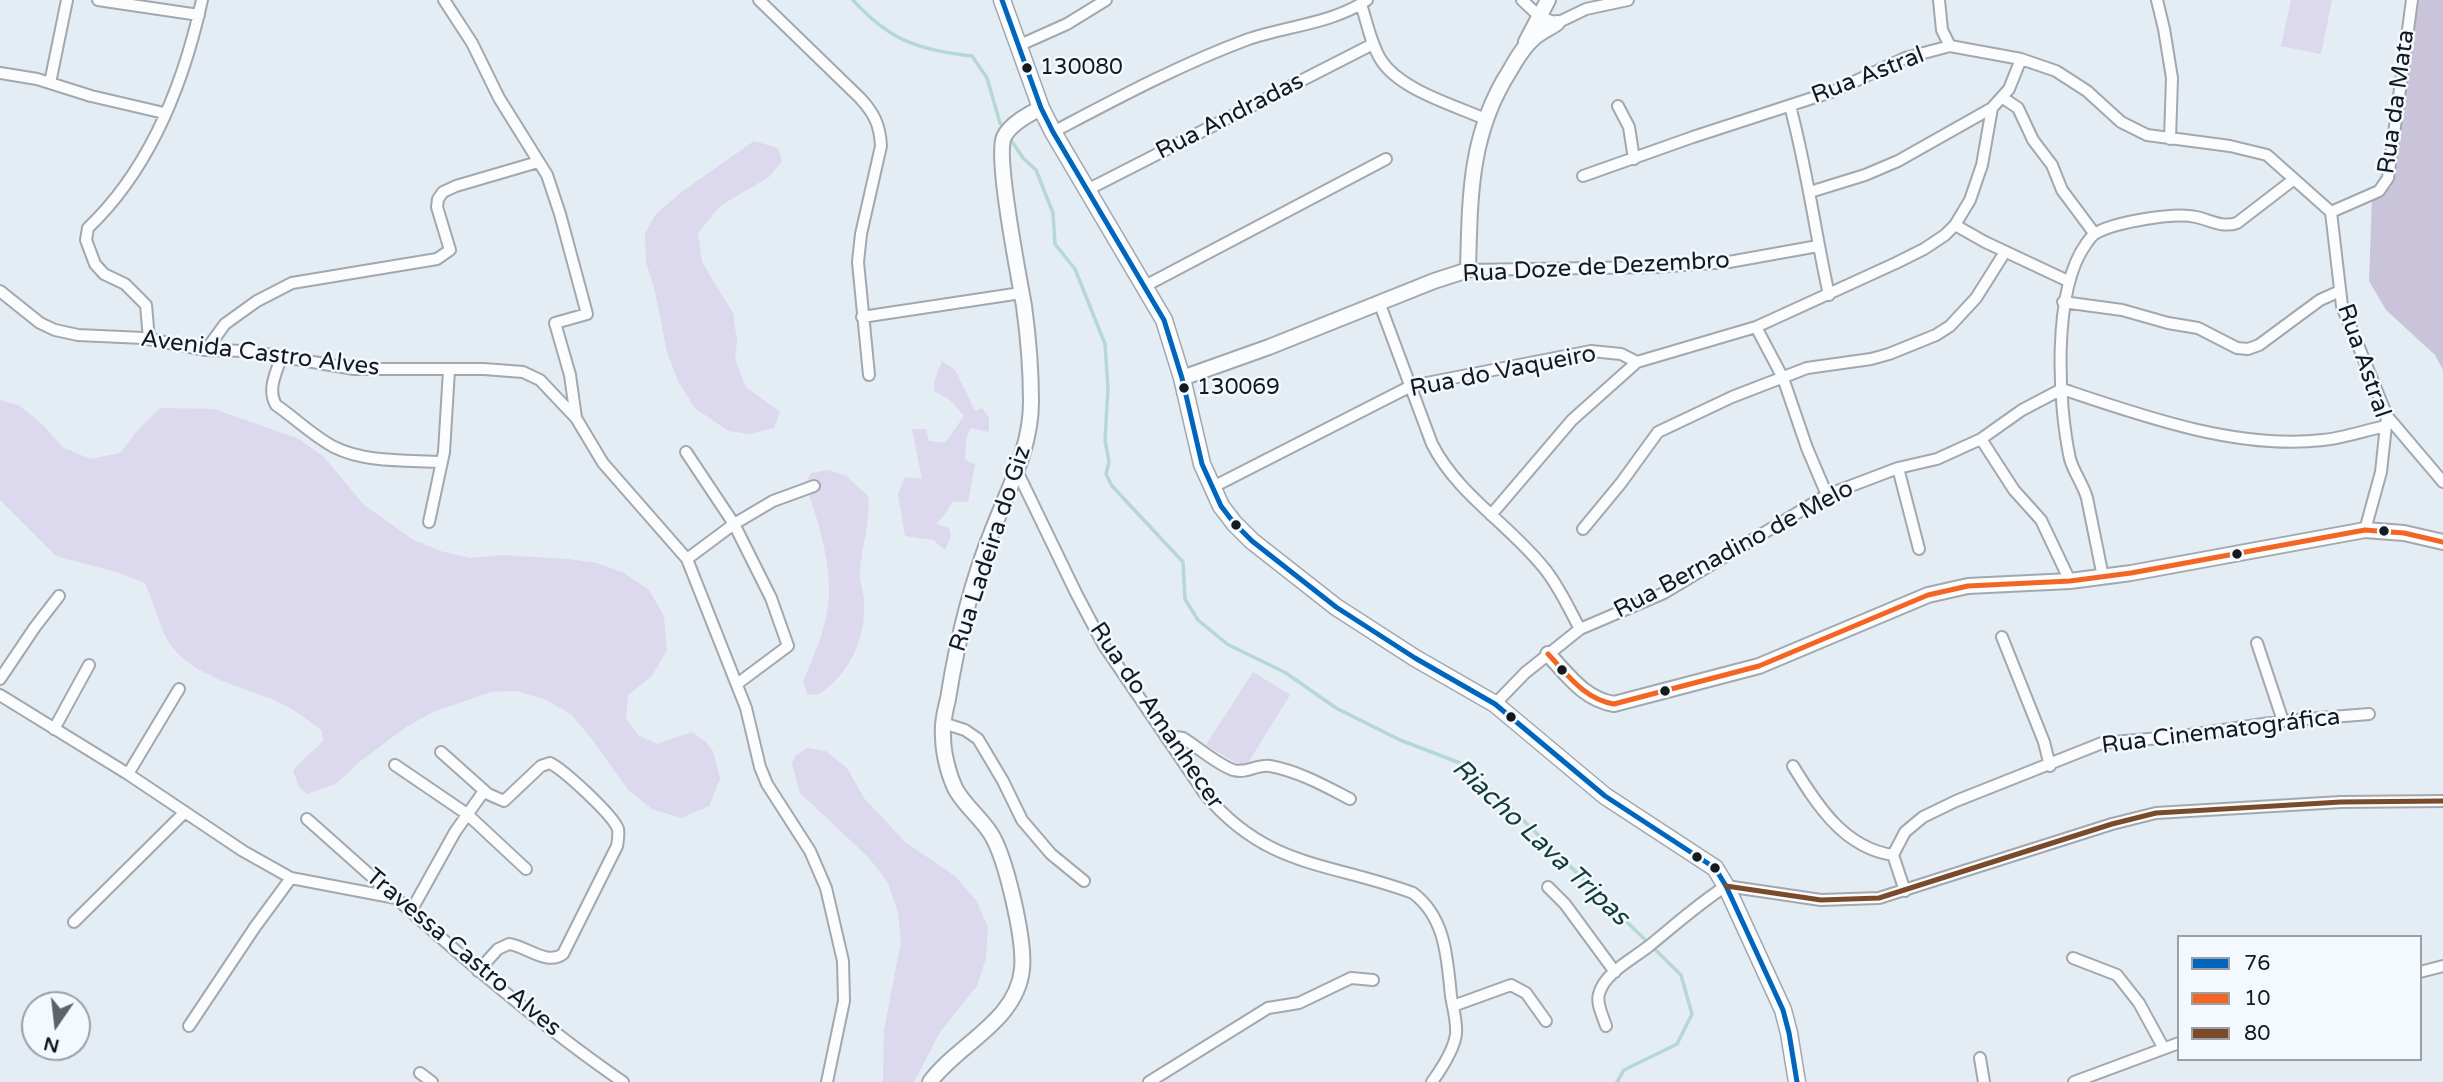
<!DOCTYPE html>
<html>
<head>
<meta charset="utf-8">
<style>
  body { margin:0 }
  #map { position:relative; width:2443px; height:1082px; overflow:hidden; background:#e4ecf4; font-family:"Varela Round",sans-serif }
  canvas { display:block }
  .legend { position:absolute; left:2177px; top:935px; width:245px; height:126px; box-sizing:border-box; background:#f3f9fe; border:2px solid #9aa0a4; margin:0; padding:9px 12px; list-style:none; font-size:21px; color:#141a1e }
  .legend li { display:flex; align-items:center; gap:14px; height:35px }
  .legend b { width:35px; border:2px solid #9aa0a4 }
  .north { position:absolute; left:21px; top:991px; width:70px; height:70px; box-sizing:border-box; background:#f3f9fe; border:2px solid #9aa0a4; border-radius:50%; rotate:194deg; font-size:19px; font-weight:700; line-height:28px; text-align:center; color:#141a1e }
  .north::after { content:''; display:block; margin:auto; width:24px; height:32px; background:#5d6469; clip-path:polygon(50% 0,100% 100%,50% 72%,0 100%) }
</style>
</head>
<body>
<div id="map">
<canvas width="2443" height="1082"></canvas>
<ul class="legend">
<li><b style="height:9px;background:#0065bd"></b>76</li>
<li><b style="height:9px;background:#f26522"></b>10</li>
<li><b style="height:9px;background:#7a4b2a"></b>80</li>
</ul>
<div class="north">N</div>
</div>
<script>
const c = document.querySelector('canvas').getContext('2d');
c.lineJoin = 'round';
function fillPath(path, color) {
  c.fillStyle = color;
  c.fill(path, 'evenodd');
}
function stroke(path, color, width, dash) {
  c.strokeStyle = color;
  c.lineWidth = width;
  c.lineCap = dash ? 'butt' : 'round';
  c.setLineDash(dash || []);
  c.stroke(path);
}
function label(font, color, halo, rows, align = 'center') {
  c.font = font + ' "Varela Round",sans-serif';
  c.lineWidth = 5;
  c.setLineDash([]);
  c.textBaseline = 'middle';
  c.strokeStyle = halo;
  c.fillStyle = color;
  for (const [text, x, y, turn = 0] of rows) {
    c.save();
    c.translate(x, y);
    c.rotate((+turn || 0) * Math.PI / 180);
    c.textAlign = isNaN(turn) ? turn : align;
    if (halo) c.strokeText(text, 0, 0);
    c.fillText(text, 0, 0);
    c.restore();
  }
}
fillPath(new Path2D(`
  M2291,0H2332L2321,54L2281,46Z
  M754,141L778,148L782,161L769,177L720,206L698,233L702,262L733,313L737,341L735,360L746,387L780,412L774,428L750,434L728,431L695,408L678,381L667,352L655,291L646,262L645,233L656,214L679,194Z
  M942,361L955,370L975,411L982,408L989,418V432L971,428L966,439L965,460L975,464L968,502H952L945,514L936,524L949,528L951,536L945,550L933,540L905,536L898,494L905,477L922,479L912,429H926L929,441L945,443L964,416L950,400L934,391L935,379Z
  M0,400L20,406L43,425L62,447L90,459L120,453L138,430L160,408L214,409L299,439L324,457L364,505L412,539L440,551L470,558L500,555L568,559L597,563L624,573L649,590L664,616L667,650L652,676L628,695L626,718L638,735L657,744L692,732L706,742L713,751L720,779L709,806L681,818L652,809L628,790L591,738L572,715L545,699L516,691L491,692L433,712L406,727L358,763L336,784L307,794L299,787L293,770L323,741L322,731C306,718 291,707 272,699C237,685 187,675 167,639C158,622 153,601 145,583L116,572L56,556L0,500Z
  M828,470L846,476L868,496C871,522 862,544 860,571C859,582 864,592 864,603C866,639 848,677 817,695L807,694L803,681C815,654 828,624 829,594C830,556 817,518 805,483L811,473Z
  M1253,672L1290,695L1245,768L1206,745Z
  M807,748L826,751L847,768L864,798L905,842L955,876L976,900L988,927L986,958L977,986L940,1032L914,1082H883L884,1030L901,942L898,912L888,883L870,859L800,793L792,764L795,756Z`), '#dcd8ed');
fillPath(new Path2D(`
  M2419,0H2443V370L2435,355L2386,310L2369,281L2372,198L2391,187Z`), '#c9c4da');
stroke(new Path2D(`
  M853,0C890,41 919,50 972,56L987,78L1000,123L1005,130
  M1009,137L1023,158L1036,170L1053,213L1055,244L1075,269L1105,344L1108,388L1105,440L1109,462L1106,474L1112,486L1183,562L1185,599L1198,620L1227,644L1286,673L1336,708L1400,740L1460,763L1521,818L1681,975L1692,1014L1677,1044L1624,1070L1617,1082`), '#b6d8d5', 3.5);
const minor = new Path2D(`
  M98,0L199,15
  M444,0L472,43L499,98L547,175L560,214L587,314L555,323L570,375L576,418
  M759,0L860,98C874,113 880,125 881,146L861,234L858,262L869,375
  M1522,0L1540,17L1557,23L1586,9L1628,0
  M1939,0L1942,30L1950,46
  M2157,0L2164,29L2172,78L2170,139
  M1361,4C1367,23 1371,44 1381,60C1400,90 1454,105 1485,119
  M1020,45L1067,24L1106,0
  M0,73L37,79L91,96L164,113
  M50,83L67,0
  M2003,98L2018,108L2033,140L2052,165L2062,190L2094,233
  M1618,106L1629,127L1634,159
  M1790,106C1807,168 1815,232 1829,295
  M1053,132C1116,99 1179,65 1246,40C1285,26 1332,24 1367,0
  M1583,176L1693,137L1834,91L1905,58L1950,46L2021,59L2056,71L2087,91L2121,122L2147,135L2230,146L2267,155L2331,212L2342,306L2387,416L2381,472L2365,530
  M1087,190L1373,44
  M1810,192L1865,175L1898,161L1992,108L2009,89L2021,59
  M2331,212L2379,191L2388,178L2412,0
  M1955,225L1985,242L2068,281
  M1468,270L1654,267L1729,262L1818,246
  M1145,286L1386,159
  M0,291L40,323L55,330L78,335L143,338L206,350L248,351L354,369H484L523,372L540,380L576,418L603,463L687,559L746,708L760,767L767,784L810,851L826,888L843,961L844,1001L827,1082
  M1379,302L1432,444C1458,495 1509,524 1544,568C1559,586 1569,609 1580,629
  M2063,302L2122,310L2168,323L2198,328L2237,348L2248,349L2259,345L2320,300L2340,291
  M862,317L1021,293
  M1756,327L1783,378L1807,448L1827,495
  M149,339L146,305L125,284L104,274L95,264L86,240L88,228C150,169 184,82 202,0
  M206,350L225,324L257,301L292,283L437,259L450,250L437,207L438,199L443,192L456,186L538,162
  M281,358C276,373 267,390 276,405C295,418 313,436 334,447C366,463 407,460 442,462
  M2062,389C2142,416 2238,450 2323,440C2344,438 2366,430 2386,426
  M2387,416L2443,482
  M1981,439L2014,490L2041,520L2070,581
  M686,452L734,524L771,598L788,646L737,684
  M1898,468L1919,549
  M1017,471L1076,593L1103,644L1205,794C1268,869 1330,862 1413,893C1446,918 1447,958 1451,996C1453,1008 1457,1021 1456,1034C1454,1050 1442,1068 1432,1082
  M1211,488L1411,386L1591,351L1621,354L1637,362
  M1491,515L1572,420L1637,362L1756,327L1896,263L1924,249L1945,235L1955,225L1970,200L1982,165L1992,108
  M429,522L444,452L449,370
  M1583,529L1621,483L1658,432L1732,397L1807,368L1871,359L1889,354L1936,335L1950,326L1976,298L2005,252
  M687,559L734,524L773,501L814,486
  M2103,577L2087,498C2083,484 2074,473 2070,459C2058,404 2052,291 2086,244C2089,240 2092,235 2096,233C2116,222 2174,212 2196,217C2210,220 2222,228 2237,223L2293,180
  M2002,637L2044,742L2050,766
  M2257,643L2283,721
  M0,679L35,627L59,596
  M0,695L128,774L243,851L291,878L396,898
  M1495,704L1525,673L1580,629L1664,593L1827,495L1898,468L1937,459L1981,439L2022,410L2062,389
  M943,723L965,730L978,739L1003,781L1022,820L1051,854L1084,881
  M54,729L89,665
  M1168,739L1175,737L1183,738C1199,748 1215,763 1233,770C1247,774 1257,764 1270,766C1298,771 1325,786 1350,799
  M441,752L488,794L504,801L541,766L550,763C564,770 613,815 618,829C619,835 618,840 617,846L563,954C547,966 526,946 509,944L498,949L478,971
  M395,765L467,814L526,869
  M1793,766C1817,805 1844,848 1893,855
  M128,774L179,689
  M307,819C410,910 510,1004 623,1082
  M1548,887L1565,904L1615,972
  M1905,891L1893,855L1905,832L1923,817L1956,801L2102,743L2183,736L2283,721L2369,714
  M411,911L455,832L484,791
  M74,922L185,812
  M2073,958L2117,975L2139,1003L2163,1047
  M2420,972L2443,966
  M1453,1006L1511,985L1526,993L1546,1021
  M189,1026L255,927L291,878
  M1606,1026C1603,1016 1596,1004 1599,994C1604,973 1633,959 1649,946C1675,925 1698,904 1726,886L1821,900L1879,898L2112,824L2156,813L2341,802L2443,801
  M1980,1058L1984,1082
  M420,1073L432,1082
  M1149,1082L1268,1008L1299,1003L1351,978L1373,980
  M2074,1082L2179,1043`);
const tertiary = new Path2D(`
  M1526,42L1548,0
  M1182,378L1269,347L1434,281L1468,270C1470,198 1469,135 1509,72C1516,60 1523,47 1534,38C1541,32 1550,28 1557,23
  M1548,654C1568,675 1584,699 1614,704L1759,666L1928,595L1968,586L2070,581L2131,573L2365,530L2404,533L2443,542
  M930,1082C958,1044 1017,1021 1022,969C1025,940 1006,858 991,834C981,818 962,803 955,788C948,773 943,752 943,736C942,723 945,711 948,699C957,642 971,583 993,529C1009,487 1031,448 1031,402C1031,372 1028,335 1024,306C1019,277 995,157 1004,137C1010,124 1029,114 1041,108`);
const secondary = new Path2D(`
  M1002,0L1041,108L1053,132L1164,320L1182,378L1202,464L1221,506L1234,523L1252,541L1336,607L1415,658L1495,704L1605,796L1715,868L1726,886L1783,1010L1789,1033L1797,1082`);
stroke(minor, '#a2a8ae', 14);
stroke(tertiary, '#a2a8ae', 18);
stroke(secondary, '#a2a8ae', 19);
stroke(minor, '#fbfcfd', 10);
stroke(tertiary, '#fbfcfd', 14);
stroke(secondary, '#fbfcfd', 16);
stroke(new Path2D(`
  M1002,0L1041,108L1053,132L1164,320L1182,378L1202,464L1221,506L1234,523L1252,541L1336,607L1415,658L1495,704L1605,796L1715,868L1726,886L1783,1010L1789,1033L1797,1082`), '#0065bd', 5);
stroke(new Path2D(`
  M1548,654C1568,675 1584,699 1614,704L1759,666L1928,595L1968,586L2070,581L2131,573L2365,530L2404,533L2443,542`), '#f26522', 5);
stroke(new Path2D(`
  M1726,886L1821,900L1879,898L2112,824L2156,813L2341,802L2443,801`), '#7a4b2a', 5);
for (const [x, y, r, color] of [
  [1027,68,6,"#141a1e"],
  [1184,388,6,"#141a1e"],
  [1236,525,6,"#141a1e"],
  [2384,531,6,"#141a1e"],
  [2237,554,6,"#141a1e"],
  [1562,670,6,"#141a1e"],
  [1665,691,6,"#141a1e"],
  [1511,717,6,"#141a1e"],
  [1697,857,6,"#141a1e"],
  [1715,868,6,"#141a1e"]
]) {
  const dot = new Path2D();
  dot.arc(x, y, r, 0, 2 * Math.PI);
  c.fillStyle = color;
  c.fill(dot);
  stroke(dot, '#f3f9fe', 2.5);
}
label('22px', '#141a1e', '#f3f9fe', [
  ["130080",1040,68],
  ["130069",1197,388]
], 'left');
label('24px', '#141a1e', '#f3f9fe', [
  ["Rua Astral",1868,76,-21],
  ["Rua da Mata",2397,102,-82],
  ["Rua Andradas",1230,117,-27],
  ["Rua Doze de Dezembro",1596,268,-3],
  ["Avenida Castro Alves",260,354,7],
  ["Rua Astral",2363,361,71],
  ["Rua do Vaqueiro",1503,372,-11],
  ["Rua Ladeira do Giz",991,549,-72],
  ["Rua Bernadino de Melo",1734,550,-28],
  ["Rua do Amanhecer",1156,716,56],
  ["Rua Cinematográfica",2221,732,-7],
  ["Travessa Castro Alves",463,953,40]
]);
label('italic 26px', '#133d38', '#f3f9fe', [
  ["Riacho Lava Tripas",1540,843,43]
]);
</script>
</body>
</html>
